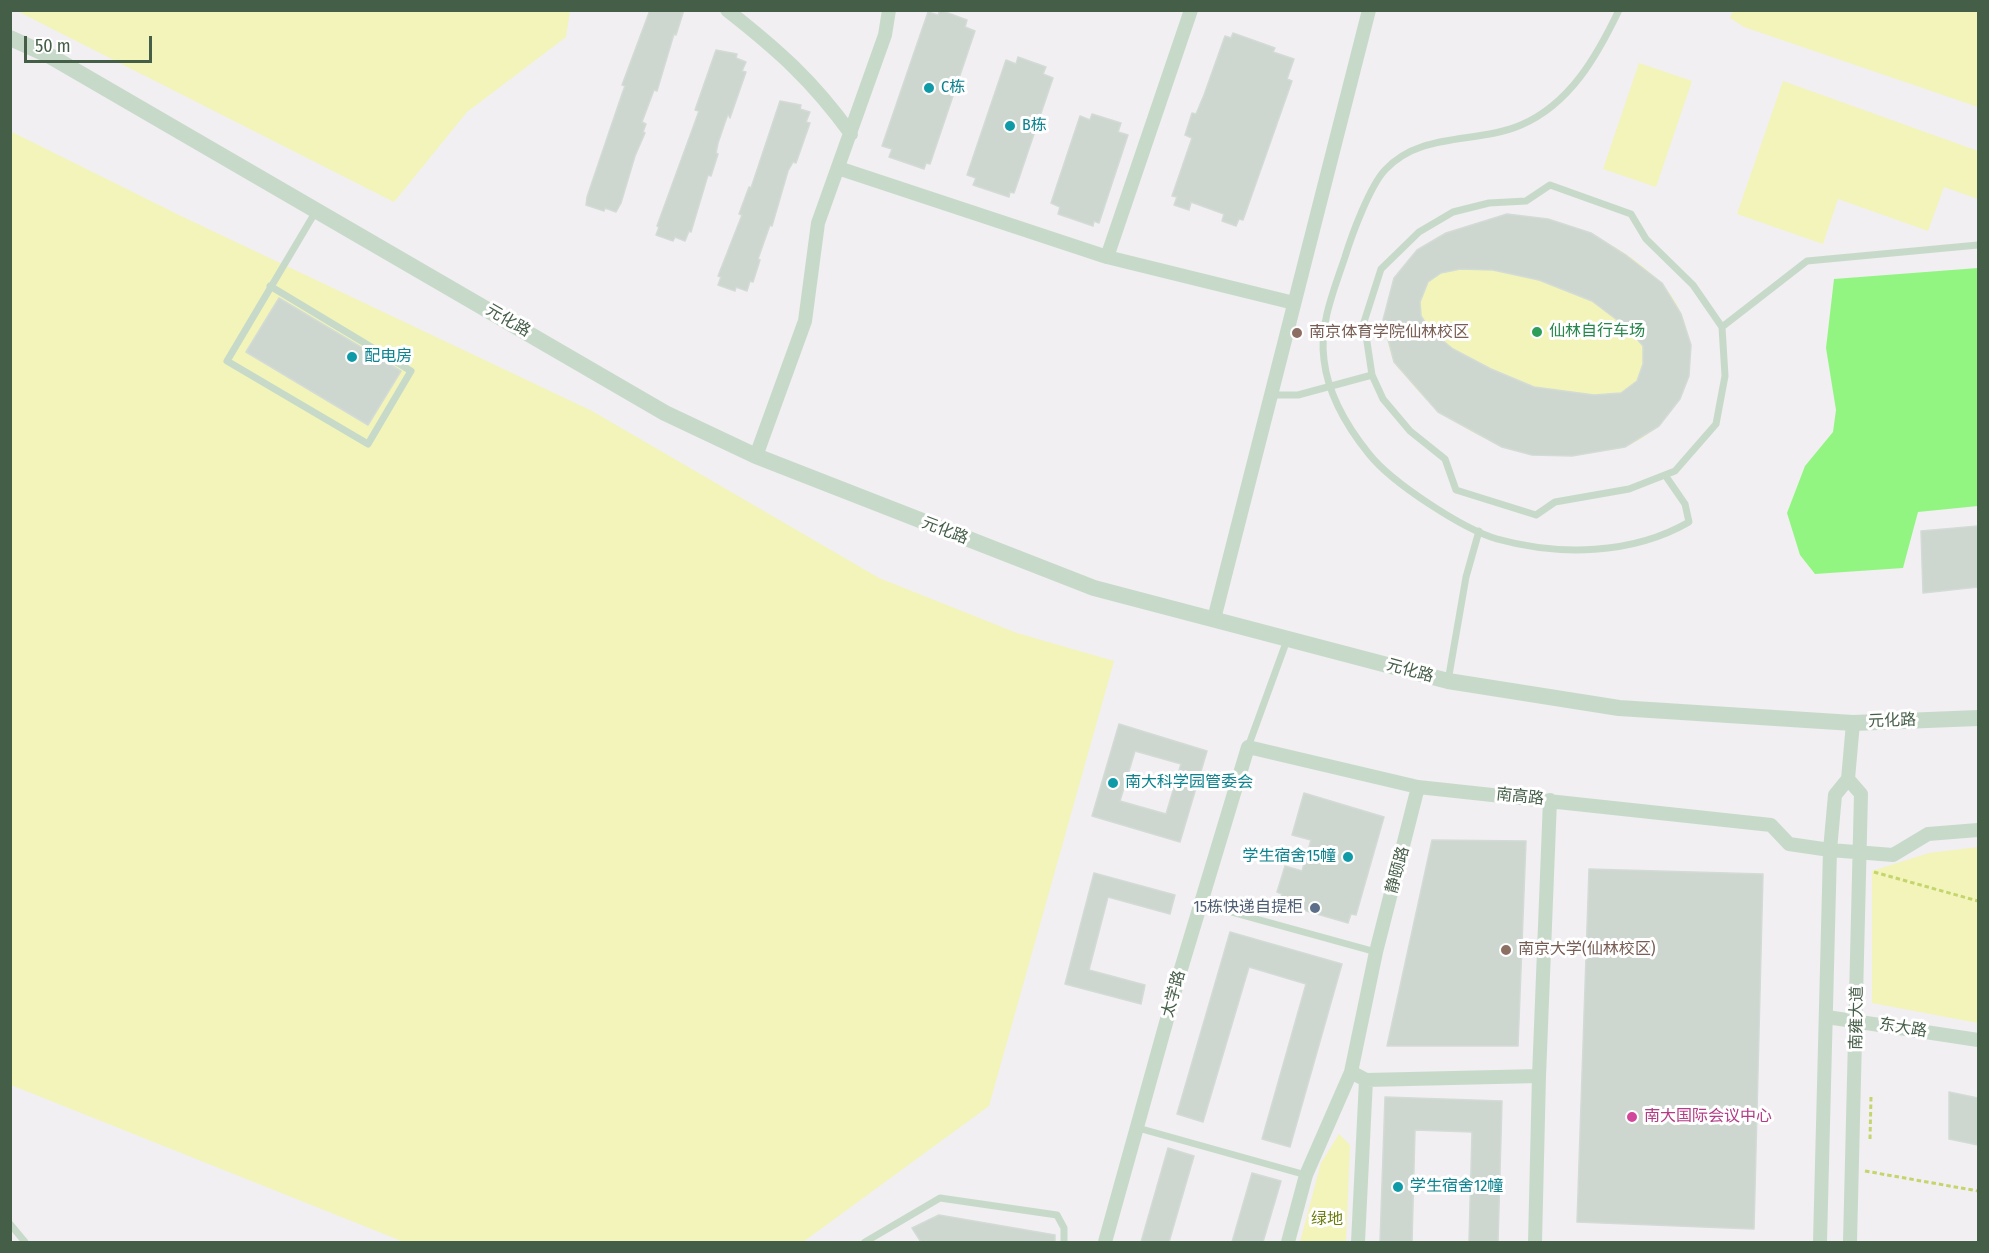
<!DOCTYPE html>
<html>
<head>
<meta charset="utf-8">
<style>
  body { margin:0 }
  #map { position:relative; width:1989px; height:1253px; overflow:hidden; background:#f1eff2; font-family:"Fira Sans Condensed",sans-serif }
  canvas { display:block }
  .frame { position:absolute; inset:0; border:12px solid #455e48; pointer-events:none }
  .scale { position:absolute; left:24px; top:36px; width:128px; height:27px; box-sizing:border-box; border:3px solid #455e48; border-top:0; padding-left:8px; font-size:18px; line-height:21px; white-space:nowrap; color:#455e48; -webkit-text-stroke:4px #fff; paint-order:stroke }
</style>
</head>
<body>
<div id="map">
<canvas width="1989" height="1253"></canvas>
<div class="frame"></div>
<div class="scale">50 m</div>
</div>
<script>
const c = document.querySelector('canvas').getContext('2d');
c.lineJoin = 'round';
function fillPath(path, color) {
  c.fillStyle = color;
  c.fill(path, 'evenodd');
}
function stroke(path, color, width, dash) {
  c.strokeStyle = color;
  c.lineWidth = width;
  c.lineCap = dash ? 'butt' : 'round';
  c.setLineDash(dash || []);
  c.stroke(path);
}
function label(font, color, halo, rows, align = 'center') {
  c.font = font + ' "Fira Sans Condensed","Noto Sans SC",sans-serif';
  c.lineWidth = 6;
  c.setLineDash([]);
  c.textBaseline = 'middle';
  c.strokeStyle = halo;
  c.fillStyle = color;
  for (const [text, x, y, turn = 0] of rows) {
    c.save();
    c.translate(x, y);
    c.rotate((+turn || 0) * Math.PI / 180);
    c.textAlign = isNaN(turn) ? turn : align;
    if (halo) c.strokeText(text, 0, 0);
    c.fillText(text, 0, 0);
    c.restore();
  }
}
fillPath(new Path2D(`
  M1733,10L1978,11V107L1744,27L1730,18Z
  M17,11H570L566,37L467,112L394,202Z
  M1639,63L1692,81L1656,187L1603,169Z
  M1783,81L1978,151V199L1944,187L1928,231L1838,199L1823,244L1737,214Z
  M10,131L181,216L592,411L879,578L1017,633L1114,661L989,1106L803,1242H404L11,1085Z
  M1507,214C1566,221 1618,239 1661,283C1711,335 1692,420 1625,447C1616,450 1604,451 1594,452C1551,460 1515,453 1476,434C1446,418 1428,404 1407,378C1402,372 1395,366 1393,360C1388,347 1386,333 1383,320Z
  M1978,847V1023L1872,1003V871L1929,853Z
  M1339,1134L1350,1145L1346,1242H1300L1321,1163Z`), '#f2f4b9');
fillPath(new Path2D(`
  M1978,268V506L1918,512L1903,568L1815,574L1800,555L1787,513L1805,466L1833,432L1836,410L1826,348L1834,279Z`), '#92f581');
const building = new Path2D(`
  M650,10H684L676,35L674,34L657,91L654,90L642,122L646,124L643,132L645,133L635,156L621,203L616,212L605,208L604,211L586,205L587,197L622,94L625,86L622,85Z
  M940,10L967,20L965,27L975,31L930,164L926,163L924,169L889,157L892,149L882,146L928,12L938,15Z
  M1233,33L1275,48L1273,52L1294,59L1287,79L1292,81L1243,220L1239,219L1236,226L1222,221L1224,214L1191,202L1189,210L1174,205L1177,197L1172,196L1192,138L1185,135L1192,113L1196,114L1204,95L1225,36L1231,38Z
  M716,50L737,54L736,58L746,62L742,71L746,72L730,118L728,114L718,143L716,153L718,154L711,176L708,175L691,232L689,231L685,241L675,237L673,241L656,235L659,227L657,226L699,111L695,110Z
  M1018,57L1046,67L1043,74L1053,78L1014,193L1010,192L1009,197L973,185L976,178L967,175L1006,60L1016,64Z
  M780,101L801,105L800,109L810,112L806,122L810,123L796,163L793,162L788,171L772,226L770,225L758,259L760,260L753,282L750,281L747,291L736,287L735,291L718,285L721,277L718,276L742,215L739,214L749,187L751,188Z
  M1092,114L1121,123L1118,132L1128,135L1099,223L1094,221L1093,226L1058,214L1060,207L1051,203L1080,116L1090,120Z
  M1507,214L1548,219L1591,233L1627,256L1662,283L1681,314L1691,345L1689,376L1680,399L1659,426L1625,447L1572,456L1532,455L1502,447L1438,412L1394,362L1383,320L1394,278L1417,250L1446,233ZM1460,269L1493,270L1539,280L1592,301L1629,329L1643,346V364L1637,381L1621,393L1594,395L1534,387L1491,369L1453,349L1430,330L1421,316L1420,302L1428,282L1441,273Z
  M279,298L401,371L368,425L246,352Z
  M1978,526V587L1923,593L1921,531Z
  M1119,724L1207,751L1180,842L1092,816ZM1135,751L1181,764L1166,814L1120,801Z
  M1304,793L1384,817L1356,915L1351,914L1348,923L1279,903L1282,894L1277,892L1285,866L1302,871L1311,840L1292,835Z
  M1432,840L1526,841L1518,1046H1387Z
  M1589,869L1763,874L1754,1229L1577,1222Z
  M1094,873L1175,895L1170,914L1108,897L1089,970L1145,985L1141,1004L1065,984Z
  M1230,932L1342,964L1290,1147L1262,1139L1306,984L1249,967L1203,1122L1177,1114Z
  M1949,1092L1978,1098V1145L1949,1139Z
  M1385,1097L1502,1101L1498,1242H1469L1472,1132L1415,1130L1412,1242H1380Z
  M1168,1148L1194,1156L1169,1242H1141Z
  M1252,1173L1281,1181L1263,1242H1232Z
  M939,1215L1055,1235V1242H921L912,1228Z`);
fillPath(building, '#cdd7d0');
stroke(building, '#d2dbd5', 1.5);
stroke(new Path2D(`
  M1874,872L1978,901
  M1870,1139L1871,1097
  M1865,1171L1978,1191`), '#c5d56d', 3, [4.5, 3]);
stroke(new Path2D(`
  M1619,10C1597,56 1570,104 1521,125C1477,144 1421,131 1385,170C1370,186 1352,234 1345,257C1334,290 1319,325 1324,360C1328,394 1348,428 1369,454C1392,483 1463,529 1497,539C1559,556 1632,555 1689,522L1685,504L1665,475
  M1550,185L1631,214L1646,239L1693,285L1722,327L1725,376L1716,424L1675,471L1629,489L1555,502L1536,515L1456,490L1445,459L1410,431L1383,399L1372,375L1364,322L1381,269L1419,232L1453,212L1489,203L1526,201Z
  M270,286L411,371L368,444L227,361L316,211
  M1722,327L1807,261L1978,245
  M1271,395H1298L1372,375
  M1448,681L1466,577L1479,531
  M1248,747L1287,640
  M1202,904L1376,952
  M1138,1128L1306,1175
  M10,1224L25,1242
  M865,1242L940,1198L1057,1215L1064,1228V1242`), '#c7dac9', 7);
stroke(new Path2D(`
  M727,10C778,50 813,81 851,134
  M838,168L1107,257L1294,303
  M1107,257L1191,10
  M756,456L805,321L818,223L885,35L889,10
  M1214,619L1369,10
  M1848,779L1861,794L1850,1242
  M1827,1017L1978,1040
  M1539,1076L1550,800
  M1366,1080L1539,1076L1535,1242
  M1105,1242L1181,969L1248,747L1418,787L1771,825L1789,844L1830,850L1893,855L1928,834L1978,830
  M1288,1242L1306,1175L1351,1072
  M1358,1242L1366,1080L1351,1072L1376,952L1418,787
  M1820,1242L1830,850L1835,795L1848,779L1853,723`), '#c7dac9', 14);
stroke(new Path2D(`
  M10,38L50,56L665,413L756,456L1094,588L1448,681L1619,708L1853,723L1978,718`), '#c7dac9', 16);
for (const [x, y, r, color] of [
  [929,88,6,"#0f9aa8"],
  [1010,126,6,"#0f9aa8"],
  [1537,332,6,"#2e9e5b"],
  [1297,333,6,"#8d6e63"],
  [352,357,6,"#0f9aa8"],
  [1113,783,6,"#0f9aa8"],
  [1348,857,6,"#0f9aa8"],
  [1315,908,6,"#5c6f8a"],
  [1506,950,6,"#8d6e63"],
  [1632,1117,6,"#d1479c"],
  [1398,1187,6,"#0f9aa8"]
]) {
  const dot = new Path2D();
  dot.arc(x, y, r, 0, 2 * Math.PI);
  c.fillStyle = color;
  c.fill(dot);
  stroke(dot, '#fff', 2);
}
label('16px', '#0d838f', '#fff', [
  ["C栋",941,88],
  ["B栋",1022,126],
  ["配电房",364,357],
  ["南大科学园管委会",1125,783],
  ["学生宿舍15幢",1336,857,"right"],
  ["学生宿舍12幢",1410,1187]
], 'left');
label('16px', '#455e48', '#fff', [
  ["元化路",508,321,30],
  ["元化路",945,531,21],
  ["元化路",1410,671,15],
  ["元化路",1892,721,-2],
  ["南高路",1520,797,6],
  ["静颐路",1398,870,-75],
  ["太学路",1174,994,-75],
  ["南雍大道",1857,1018,-89],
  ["东大路",1903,1028,9]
]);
label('16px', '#27864d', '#fff', [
  ["仙林自行车场",1549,332]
], 'left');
label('16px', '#785e54', '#fff', [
  ["南京体育学院仙林校区",1309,333],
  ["南京大学(仙林校区)",1518,950]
], 'left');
label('16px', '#4e5e75', '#fff', [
  ["15栋快递自提柜",1303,908]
], 'right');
label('16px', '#b23c85', '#fff', [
  ["南大国际会议中心",1644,1117]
], 'left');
label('16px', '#6c7c0d', '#fff', [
  ["绿地",1327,1220]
]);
</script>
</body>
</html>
